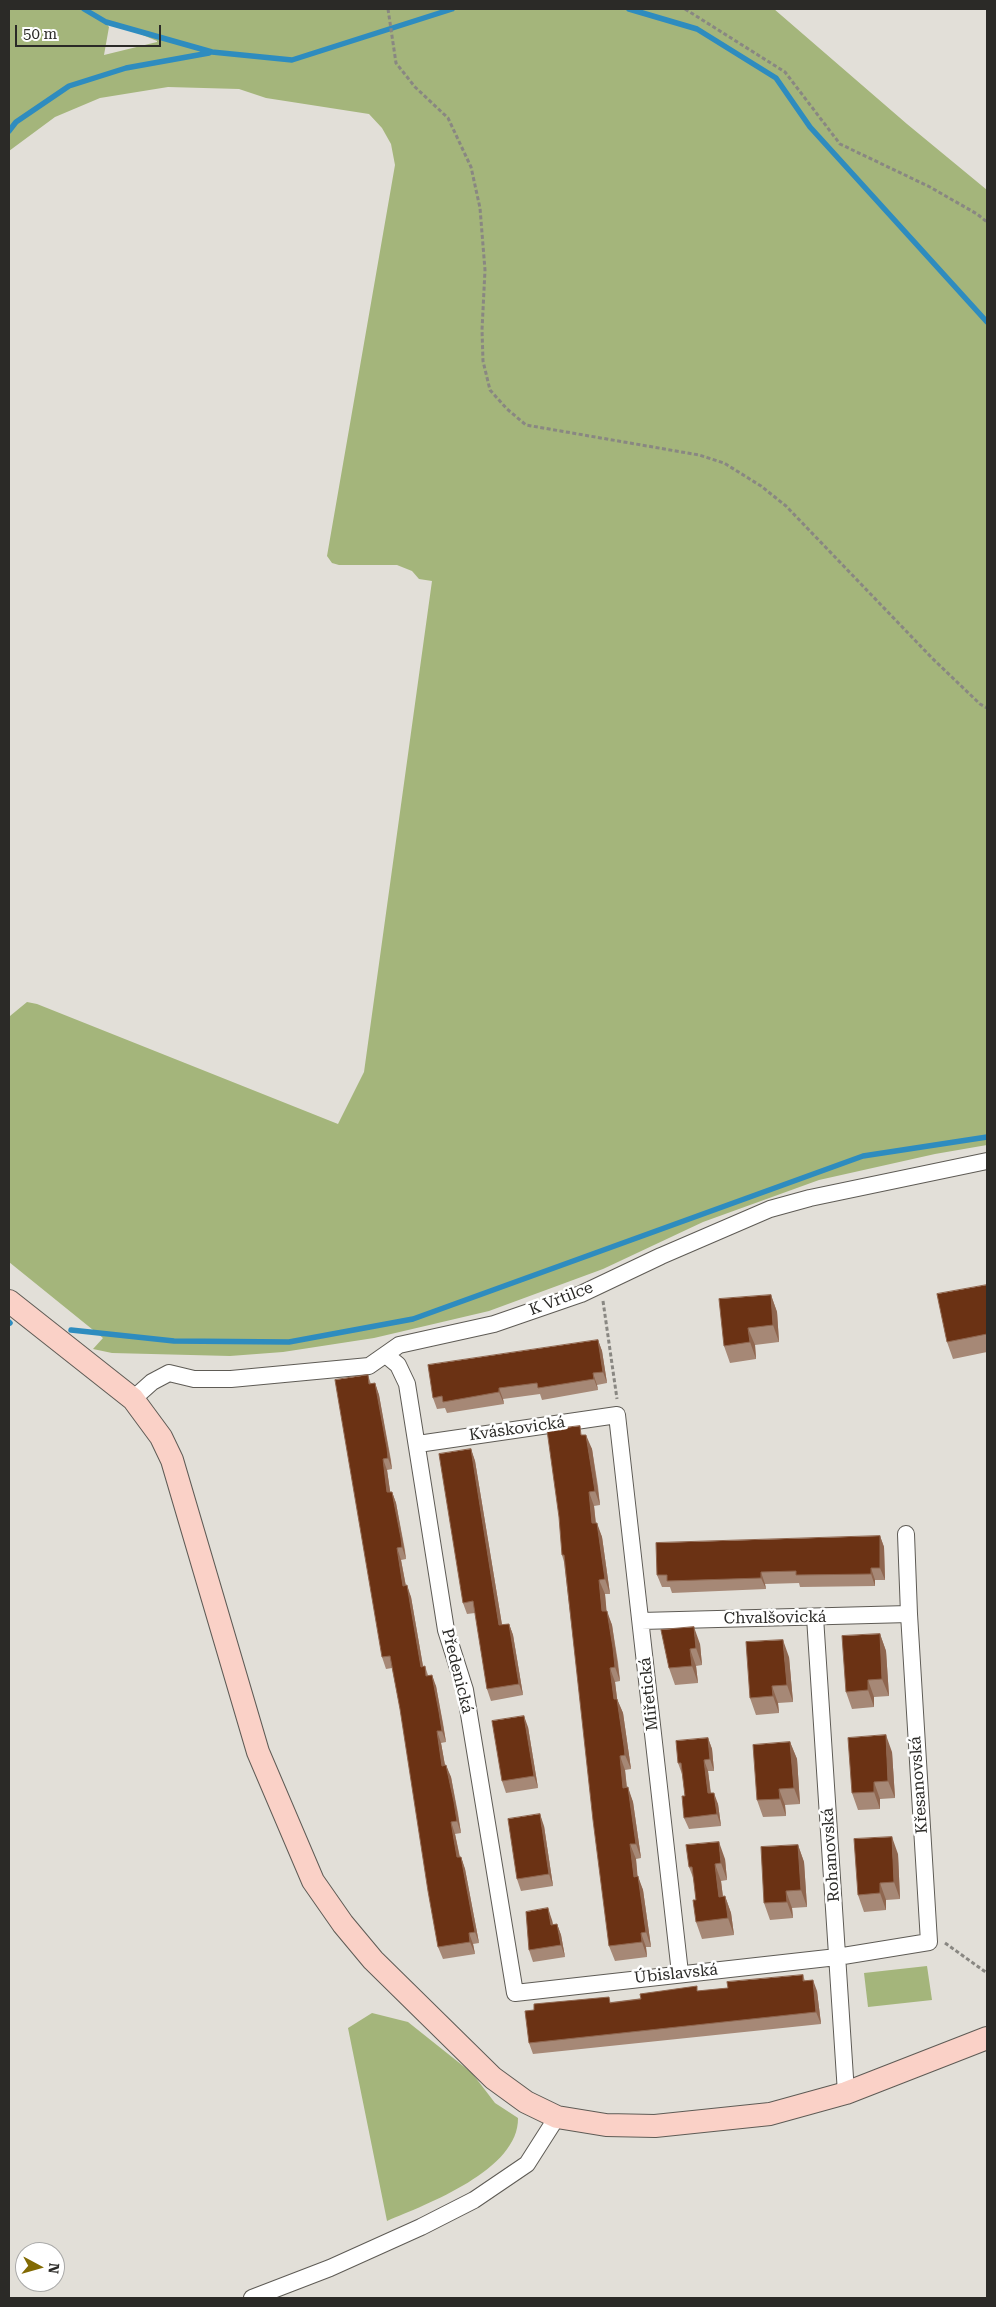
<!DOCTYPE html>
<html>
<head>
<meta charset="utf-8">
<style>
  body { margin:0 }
  #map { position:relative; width:996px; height:2307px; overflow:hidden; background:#e2dfd8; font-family:"Roboto Serif",serif }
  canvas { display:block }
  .frame { position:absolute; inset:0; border:10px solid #2b2a27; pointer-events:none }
  .north { position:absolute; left:15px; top:2242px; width:50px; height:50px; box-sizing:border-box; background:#fff; border:1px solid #aaaaa9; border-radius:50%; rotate:96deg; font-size:14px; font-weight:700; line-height:20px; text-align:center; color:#2b2a27 }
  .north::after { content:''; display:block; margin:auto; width:18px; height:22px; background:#826a03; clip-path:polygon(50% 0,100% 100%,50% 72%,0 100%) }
  .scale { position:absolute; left:15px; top:25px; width:146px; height:22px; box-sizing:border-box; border:2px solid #2b2a27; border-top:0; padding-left:6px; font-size:15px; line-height:18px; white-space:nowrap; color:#2b2a27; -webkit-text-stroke:4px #fff; paint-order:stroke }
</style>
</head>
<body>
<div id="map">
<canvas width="996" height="2307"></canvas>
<div class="frame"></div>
<div class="north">N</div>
<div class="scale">50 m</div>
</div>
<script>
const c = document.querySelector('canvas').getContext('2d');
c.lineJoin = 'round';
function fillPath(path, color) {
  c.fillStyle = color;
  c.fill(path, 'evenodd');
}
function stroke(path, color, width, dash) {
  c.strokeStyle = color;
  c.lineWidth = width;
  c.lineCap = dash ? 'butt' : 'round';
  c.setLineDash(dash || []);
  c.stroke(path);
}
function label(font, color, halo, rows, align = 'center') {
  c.font = font + ' "Roboto Serif",serif';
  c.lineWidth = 5;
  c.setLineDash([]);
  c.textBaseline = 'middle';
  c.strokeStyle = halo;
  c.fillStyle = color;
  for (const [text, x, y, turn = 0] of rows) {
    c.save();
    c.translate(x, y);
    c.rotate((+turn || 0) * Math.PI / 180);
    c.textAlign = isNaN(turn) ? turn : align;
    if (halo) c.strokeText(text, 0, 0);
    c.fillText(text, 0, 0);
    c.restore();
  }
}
fillPath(new Path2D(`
  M9,9H774L907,124L987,190V1145L935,1154L819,1180L703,1222L603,1269L489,1311L374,1338L283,1352L230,1356L112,1353L93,1349L103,1338L9,1262V1021L10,1016L27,1002L37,1004L338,1124L364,1072L432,581L419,579L412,571L397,565H339L332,563L327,556L395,165L391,144L382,128L369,114L266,98L239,89L168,87L100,98L55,117L9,151ZM102,18L157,41V42L104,55L109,27Z
  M927,1966L932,2000L868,2007L864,1973Z
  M372,2013L408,2022L472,2073L495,2103L518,2118C519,2170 427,2204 387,2221L348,2028Z`), '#a4b57b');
stroke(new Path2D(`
  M84,9L106,22L212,52L292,60L452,9
  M629,9L697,29L776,78L810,127L987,322
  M9,131L16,122L69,86L126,68L209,53
  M9,1322L10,1323
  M71,1330L174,1341L289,1342L413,1319L863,1156L987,1137`), '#2e8cbf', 5.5);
const street = new Path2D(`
  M386,1355L398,1365L407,1384L446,1630L465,1690L515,1993L837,1957L929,1942L909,1614L906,1534
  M133,1399L152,1382L169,1373L194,1379H231L369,1366L399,1345L494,1324L581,1294L661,1256L770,1209L810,1198L987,1161
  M418,1444L617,1415L680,1973
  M815,1617L846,2093
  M641,1621L909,1614
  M252,2298L330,2268L421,2227L474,2200L527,2164L557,2117`);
const secondary = new Path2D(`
  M9,1301L133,1399L161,1437L172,1460L258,1752L313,1881L343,1924L373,1960L493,2078L526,2102L557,2117L606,2125L655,2126L770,2114L846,2093L987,2038`);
stroke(street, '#5e5b55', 18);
stroke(secondary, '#5e5b55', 24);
stroke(new Path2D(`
  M388,9L396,63L415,87L448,118L471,167L480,208L485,270L482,330L483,361L490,390L507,409L526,425L699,455L724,463L761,486L786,506L932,658L980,704L987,708
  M685,9L785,72L840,144L930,187L977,214L987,222
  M603,1301L617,1399
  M945,1943L987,1973`), '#898782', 3, [4, 2.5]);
stroke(street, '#fff', 16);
stroke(secondary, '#fad1c7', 22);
fillPath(new Path2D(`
  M987,1286V1352L953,1359L947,1342Z
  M771,1295L777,1312L779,1342L755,1345L756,1359L730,1363L724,1346Z
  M598,1340L602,1351L607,1383L597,1385L598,1390L542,1400L540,1394L503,1399L504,1404L447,1413L445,1408L437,1409L433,1398Z
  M368,1375L371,1384L375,1383L379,1395L391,1460L392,1469L387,1470L390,1492H392L396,1503L405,1550L406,1559L401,1560L406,1586L411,1597L423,1666H425L428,1675L436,1686L443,1723L446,1742L441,1743L445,1765L451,1777L458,1813L461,1833L455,1834L460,1857H461L465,1869L479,1943L473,1944L475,1954L443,1959L438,1947L400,1709L392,1668L386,1669L382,1657Z
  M583,1435L592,1449L598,1486L600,1505L594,1506L596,1523L602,1537L610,1594H605L606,1611L612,1625L618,1662L620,1681L615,1682L617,1699L623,1713L631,1769L625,1770L627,1787L633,1802L641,1858L636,1859L637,1876L643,1890L651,1947H646L647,1957L615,1961L609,1946L564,1562L562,1555Z
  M471,1449L475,1461L502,1625L509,1624L513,1635L523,1695L491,1701L487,1689L475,1613L467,1614L463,1603Z
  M880,1536L884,1547L885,1580H875V1586L800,1587L799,1583L765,1584L766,1589L672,1593L670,1587H662L657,1575Z
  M661,1630L700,1644L702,1665L696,1666L698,1683L675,1685L669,1668Z
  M880,1634L886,1651L889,1696L874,1697V1707L852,1709L846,1692Z
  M789,1657L793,1702L778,1703L779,1713L756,1715L750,1698Z
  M528,1727L538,1788L506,1793L502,1781Z
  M708,1738L712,1749L714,1771H708L711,1793L718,1804L721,1826L689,1829L684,1818L685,1796L682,1774L678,1763Z
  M790,1742L797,1759L800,1804L785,1805L786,1816L763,1817L757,1800Z
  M892,1752L895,1798L880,1799V1809L858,1810L852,1793Z
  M544,1826L553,1886L521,1891L517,1879Z
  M798,1845L804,1862L807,1907L792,1908L793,1918L770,1920L764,1903Z
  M898,1854L900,1899L886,1900V1910L864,1912L858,1895Z
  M725,1859L727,1880L721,1881L723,1897L725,1896L731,1913L734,1935L702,1939L696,1922V1900L694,1880L689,1867Z
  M552,1920L553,1925L557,1924L561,1935L565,1957L533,1962L529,1950Z
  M803,1975L805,1981L817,1991L821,2024L533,2054L529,2043L611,2002L699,1991L728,1988Z`), '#a68876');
fillPath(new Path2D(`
  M771,1295L777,1312L779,1342L773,1325Z
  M748,1328L755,1345L756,1359L750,1342Z
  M598,1340L602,1351L607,1383L603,1372Z
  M593,1373L597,1385L598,1390L594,1379Z
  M375,1383L379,1395L392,1469L388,1458Z
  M499,1388L503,1399L504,1404L499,1392Z
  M586,1435L592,1449L600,1505L595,1491Z
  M471,1449L475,1461L504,1637L499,1625Z
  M383,1459L387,1470L392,1504L387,1492Z
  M392,1492L396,1503L406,1559L402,1547Z
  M589,1492L594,1506L597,1538L592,1523Z
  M597,1523L602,1537L610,1594L605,1579Z
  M880,1536L884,1547L885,1580L880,1568Z
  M397,1548L401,1560L408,1598L403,1586Z
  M871,1568L875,1580V1586L871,1574Z
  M761,1572L765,1584L766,1589L761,1578Z
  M599,1580L605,1594L608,1626L602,1611Z
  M407,1585L411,1597L425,1678L421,1667Z
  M607,1611L612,1625L620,1681L615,1667Z
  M509,1624L513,1635L523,1695L519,1684Z
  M694,1627L700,1644L702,1665L696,1648Z
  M880,1634L886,1651L889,1696L882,1679Z
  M783,1640L789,1657L793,1702L787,1685Z
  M690,1649L696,1666L698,1683L692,1666Z
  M610,1668L615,1682L619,1714L614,1699Z
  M432,1675L436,1686L446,1742L442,1731Z
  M868,1680L874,1697V1707L868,1690Z
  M772,1686L778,1703L779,1713L773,1696Z
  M617,1699L623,1713L631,1769L625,1755Z
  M524,1716L528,1727L538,1788L534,1776Z
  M437,1731L441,1743L447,1777L442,1766Z
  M886,1735L892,1752L895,1798L888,1781Z
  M708,1738L712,1749L714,1771L710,1759Z
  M790,1742L797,1759L800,1804L794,1788Z
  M620,1756L625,1770L628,1802L623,1788Z
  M704,1760L708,1771L712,1805L708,1793Z
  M446,1765L451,1777L461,1833L457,1821Z
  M874,1782L880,1799V1809L874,1792Z
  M628,1787L633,1802L641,1858L636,1844Z
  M779,1789L785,1805L786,1816L780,1799Z
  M714,1793L718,1804L721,1826L717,1814Z
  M540,1814L544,1826L553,1886L549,1874Z
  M451,1822L455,1834L462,1869L457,1857Z
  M892,1837L898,1854L900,1899L894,1882Z
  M719,1842L725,1859L727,1880L721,1863Z
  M630,1844L636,1859L639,1891L634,1877Z
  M798,1845L804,1862L807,1907L801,1890Z
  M461,1857L465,1869L479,1943L475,1932Z
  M715,1864L721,1881L725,1914L719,1897Z
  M638,1876L643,1890L651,1947L646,1932Z
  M880,1883L886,1900V1910L880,1893Z
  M786,1891L792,1908L793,1918L787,1902Z
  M725,1896L731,1913L734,1935L728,1918Z
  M548,1908L552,1920L555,1936L551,1925Z
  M557,1924L561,1935L565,1957L561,1945Z
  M469,1933L473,1944L475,1954L470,1942Z
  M641,1933L646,1947L647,1957L642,1942Z
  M813,1980L817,1991L821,2024L816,2012Z`), '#8f664f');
const building = new Path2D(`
  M987,1285V1334L947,1342L937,1294Z
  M771,1295L773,1325L748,1328L750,1342L724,1346L719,1299Z
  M598,1340L603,1372L593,1373L594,1379L538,1388L537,1383L499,1388V1392L443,1402L442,1396L433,1398L428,1365Z
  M368,1375L369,1384L375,1383L387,1448L388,1458L383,1459L387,1492H392L401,1538L402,1547L397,1548L403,1586L407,1585L421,1667L425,1666L426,1676L432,1675L439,1712L442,1731H437L442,1766L446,1765L454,1802L457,1821L451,1822L457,1857H461L475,1932L469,1933L470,1942L438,1947L428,1891L400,1709L390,1656L382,1657L335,1380Z
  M580,1426L581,1435H586L592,1472L595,1491L589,1492L592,1523H597L605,1579L599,1580L602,1611H607L613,1648L615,1667L610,1668L614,1699H617L624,1746L625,1755L620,1756L623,1788L628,1787L636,1844H630L634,1877L638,1876L646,1932L641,1933L642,1942L609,1946L593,1820L566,1574L564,1555H562L559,1517L547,1430Z
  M471,1449L499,1625L509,1624L519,1684L487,1689L473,1601L463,1603L439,1454Z
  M880,1536V1568H871V1574L796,1575V1571L761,1572V1578L667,1581V1575H657L656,1543Z
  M694,1627L696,1648L690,1649L692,1666L669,1668L661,1630Z
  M880,1634L882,1679L868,1680V1690L846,1692L842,1636Z
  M783,1640L787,1685L772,1686L773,1696L750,1698L746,1642Z
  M524,1716L534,1776L502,1781L492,1721Z
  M886,1735L888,1781L874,1782V1792L852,1793L848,1738Z
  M708,1738L710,1759L704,1760L708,1793H714L717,1814L684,1818L682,1796H685L683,1779L681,1763H678L676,1741Z
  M790,1742L794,1788L779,1789L780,1799L757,1800L753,1745Z
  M540,1814L549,1874L517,1879L508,1819Z
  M892,1837L894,1882L880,1883V1893L858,1895L854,1839Z
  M719,1842L721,1863L715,1864L717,1881L719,1897L725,1896L728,1918L696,1922L693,1900H696L694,1883L692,1867H689L686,1845Z
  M798,1845L801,1890L786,1891L787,1902L764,1903L761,1847Z
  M548,1908L551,1925L557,1924L561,1945L529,1950L526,1912Z
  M803,1975V1981L813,1980L816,2012L529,2043L525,2011L534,2010V2004L609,1997L610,2003L641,1999L640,1994L697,1986V1991L728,1988L727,1982Z`);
fillPath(building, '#6b3214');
stroke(building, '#8f664f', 1);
label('16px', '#2b2a27', '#fff', [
  ["K Vrtilce",561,1299,-21],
  ["Kváskovická",517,1429,-8],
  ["Chvalšovická",775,1618,-1],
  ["Předenická",457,1671,76],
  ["Miřetická",649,1694,-96],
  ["Křesanovská",919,1785,-94],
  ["Rohanovská",831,1855,-94],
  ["Úbislavská",676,1974,-6]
]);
</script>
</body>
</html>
